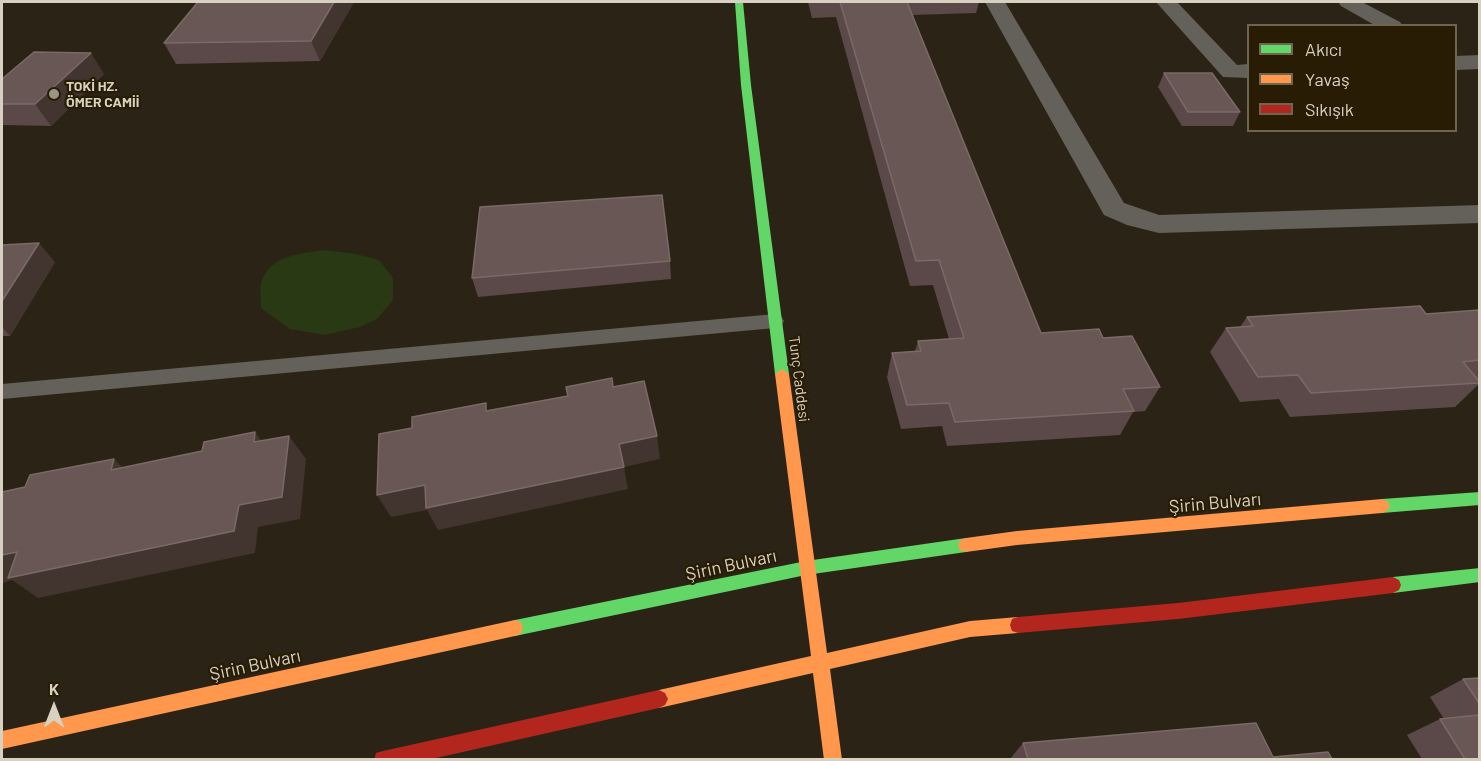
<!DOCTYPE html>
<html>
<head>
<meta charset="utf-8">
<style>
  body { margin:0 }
  #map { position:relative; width:1481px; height:761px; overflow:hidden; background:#2b2416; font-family:Barlow,sans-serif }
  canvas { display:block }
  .frame { position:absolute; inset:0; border:3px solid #d8d1c2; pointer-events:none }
  .legend { position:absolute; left:1247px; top:24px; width:210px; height:108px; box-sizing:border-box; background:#281d04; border:2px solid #6e6550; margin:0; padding:8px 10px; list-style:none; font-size:18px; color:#d8d1c2 }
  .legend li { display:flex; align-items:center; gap:12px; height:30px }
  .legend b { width:30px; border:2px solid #6e6550 }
  .north { position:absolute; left:24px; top:677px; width:60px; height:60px; -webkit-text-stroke:4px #281d04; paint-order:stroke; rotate:0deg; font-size:16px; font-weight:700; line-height:24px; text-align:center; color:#d8d1c2 }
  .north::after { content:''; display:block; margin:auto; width:21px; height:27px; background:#d8d1c2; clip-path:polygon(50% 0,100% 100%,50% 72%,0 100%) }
</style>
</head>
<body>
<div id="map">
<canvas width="1481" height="761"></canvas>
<div class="frame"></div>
<ul class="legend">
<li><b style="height:8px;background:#63d668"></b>Akıcı</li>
<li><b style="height:8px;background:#ff974d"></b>Yavaş</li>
<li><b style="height:8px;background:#b3261e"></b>Sıkışık</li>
</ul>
<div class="north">K</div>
</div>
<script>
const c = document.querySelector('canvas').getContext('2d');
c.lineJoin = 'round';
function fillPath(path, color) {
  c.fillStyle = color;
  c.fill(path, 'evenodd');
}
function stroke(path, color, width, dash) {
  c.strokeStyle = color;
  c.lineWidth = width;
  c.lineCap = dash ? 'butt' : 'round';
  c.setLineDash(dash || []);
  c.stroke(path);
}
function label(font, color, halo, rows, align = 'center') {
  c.font = font + ' Barlow,sans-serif';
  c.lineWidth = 4.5;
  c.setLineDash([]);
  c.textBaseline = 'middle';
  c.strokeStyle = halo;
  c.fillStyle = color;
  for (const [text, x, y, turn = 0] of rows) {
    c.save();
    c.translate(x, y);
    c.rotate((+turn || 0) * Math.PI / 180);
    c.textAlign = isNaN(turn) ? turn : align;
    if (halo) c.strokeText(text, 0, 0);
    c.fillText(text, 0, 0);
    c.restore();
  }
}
fillPath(new Path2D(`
  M323,250L356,254L379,260L393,278V300L377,319L360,327L324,335L290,329L261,308C261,299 259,288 262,280C272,255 300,254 323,250Z`), '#283913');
fillPath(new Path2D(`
  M775,314L781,316L784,321L781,326L775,328L2,399V384Z`), '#64605a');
fillPath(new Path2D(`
  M985,2H1005L1124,203L1159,215L1480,205V223L1159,233L1127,225L1104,215Z
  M1156,2H1177L1237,65L1248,64V78L1223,77Z
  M1338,2H1362L1400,22L1403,26H1376L1341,6Z
  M1480,55V69L1456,70V56Z`), '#64605a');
fillPath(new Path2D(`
  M735,2H743L751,85L789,374L782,379L775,374L741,85Z
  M1480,492V505L1382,513L1377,511L1374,506L1377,501L1382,499Z
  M966,538L972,540L974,545L972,550L966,552L806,575L515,636L509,634L507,628L509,622L515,620L806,561Z
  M1480,568V582L1393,593L1387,590L1385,585L1387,580L1393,577Z`), '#63d668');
fillPath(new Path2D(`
  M782,369L789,374L827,653L970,621L1018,617L1024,619L1026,625L1024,631L1018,633L970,637L830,669L842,760H824L813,673L659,708L653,705L650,699L653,693L659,690L811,656L775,374Z
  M1382,499L1387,501L1390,506L1387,511L1382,513L1017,545L966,552L960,550L958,545L960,540L966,538L1017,531Z
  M515,620L521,622L523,628L521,634L515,636L2,749V731Z`), '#ff974d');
fillPath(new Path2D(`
  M1393,577L1399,580L1401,585L1399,590L1393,593L1178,619L1018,633L1012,631L1010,625L1012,619L1018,617L1178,603Z
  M659,690L665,693L668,699L665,705L659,708L427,760H374L376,753L383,751Z`), '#b3261e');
fillPath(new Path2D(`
  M198,2H354L320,61L176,64L164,43Z
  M808,2H979L976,13L912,15L1041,333L1103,338L1160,387L1145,411L1133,412L1120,435L947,446L942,426L901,429L887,377L892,353L915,351L918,341L949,339L933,285L910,286L836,17L812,18Z
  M1164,73L1240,112L1233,126H1182L1158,87Z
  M104,74L51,126L2,125V79Z
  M2,245L55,262L10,336H2Z
  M670,261L671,279L478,297L472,278Z
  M1479,310V384L1455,407L1290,417L1279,399L1240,402L1210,352L1226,328L1240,327L1247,317L1426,314Z
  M1479,678V759H1422L1407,735L1440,719H1444L1430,697L1463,679Z
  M1023,743L1273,757L1332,759H1010Z`), '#5b4848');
fillPath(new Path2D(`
  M334,2H354L320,61L311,41Z
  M91,53L104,74L51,126L35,104Z
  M39,243L55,262L10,336L2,327V301Z
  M255,432L273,456L254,442Z
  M289,436L306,459L300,519L258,527L255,553L38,598L12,580L2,583V555L239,505Z
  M657,436L660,459L624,467L628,489L438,530L427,510L391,517L377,495Z
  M114,459L137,482L111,470Z`), '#42342f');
const building = new Path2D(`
  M198,2H334L311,41L164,43Z
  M840,2H907L1041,333L1099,329L1103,338L1132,336L1160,387L1123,389L1134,411L955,422L949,403L907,405L892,353L921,351L918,341L964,338L939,260L916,261Z
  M34,52L91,53L35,104H2V79Z
  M1164,73H1212L1240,112H1188Z
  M662,195L670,261L472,278L480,207Z
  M39,243L2,301V245Z
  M1420,306L1426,314L1479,310V360L1463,362L1479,381V383L1311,393L1298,375L1258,377L1226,328L1253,326L1247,317Z
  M612,378L613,387L644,381L657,436L619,444L624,467L426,508L425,485L377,495L379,434L412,428V417L486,403V411L568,396L566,387Z
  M255,432L254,442L289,436L282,497L239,505L234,531L8,578L17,552L2,555V492L25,487L30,475L114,459L111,470L202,451L204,442Z
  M1479,678V703L1463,679Z
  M1479,715V759H1465L1440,719Z
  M1256,723L1273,757L1328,752L1332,759H1028L1023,743Z`);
fillPath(building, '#695755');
stroke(building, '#7a6a66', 1.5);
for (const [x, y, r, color] of [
  [54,94,6,"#9b9486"]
]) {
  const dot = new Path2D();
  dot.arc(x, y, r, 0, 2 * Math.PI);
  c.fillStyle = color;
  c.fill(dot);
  stroke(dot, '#281d04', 2);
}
label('bold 14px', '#d8d1c2', '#281d04', [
  ["TOKİ HZ.",66,86],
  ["ÖMER CAMİİ",66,102]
], 'left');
label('15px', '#d8d1c2', '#281d04', [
  ["Tunç Caddesi",799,379,83]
]);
label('18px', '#d8d1c2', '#281d04', [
  ["Şirin Bulvarı",1215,503,-5],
  ["Şirin Bulvarı",731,565,-12],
  ["Şirin Bulvarı",255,665,-12]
]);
</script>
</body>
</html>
